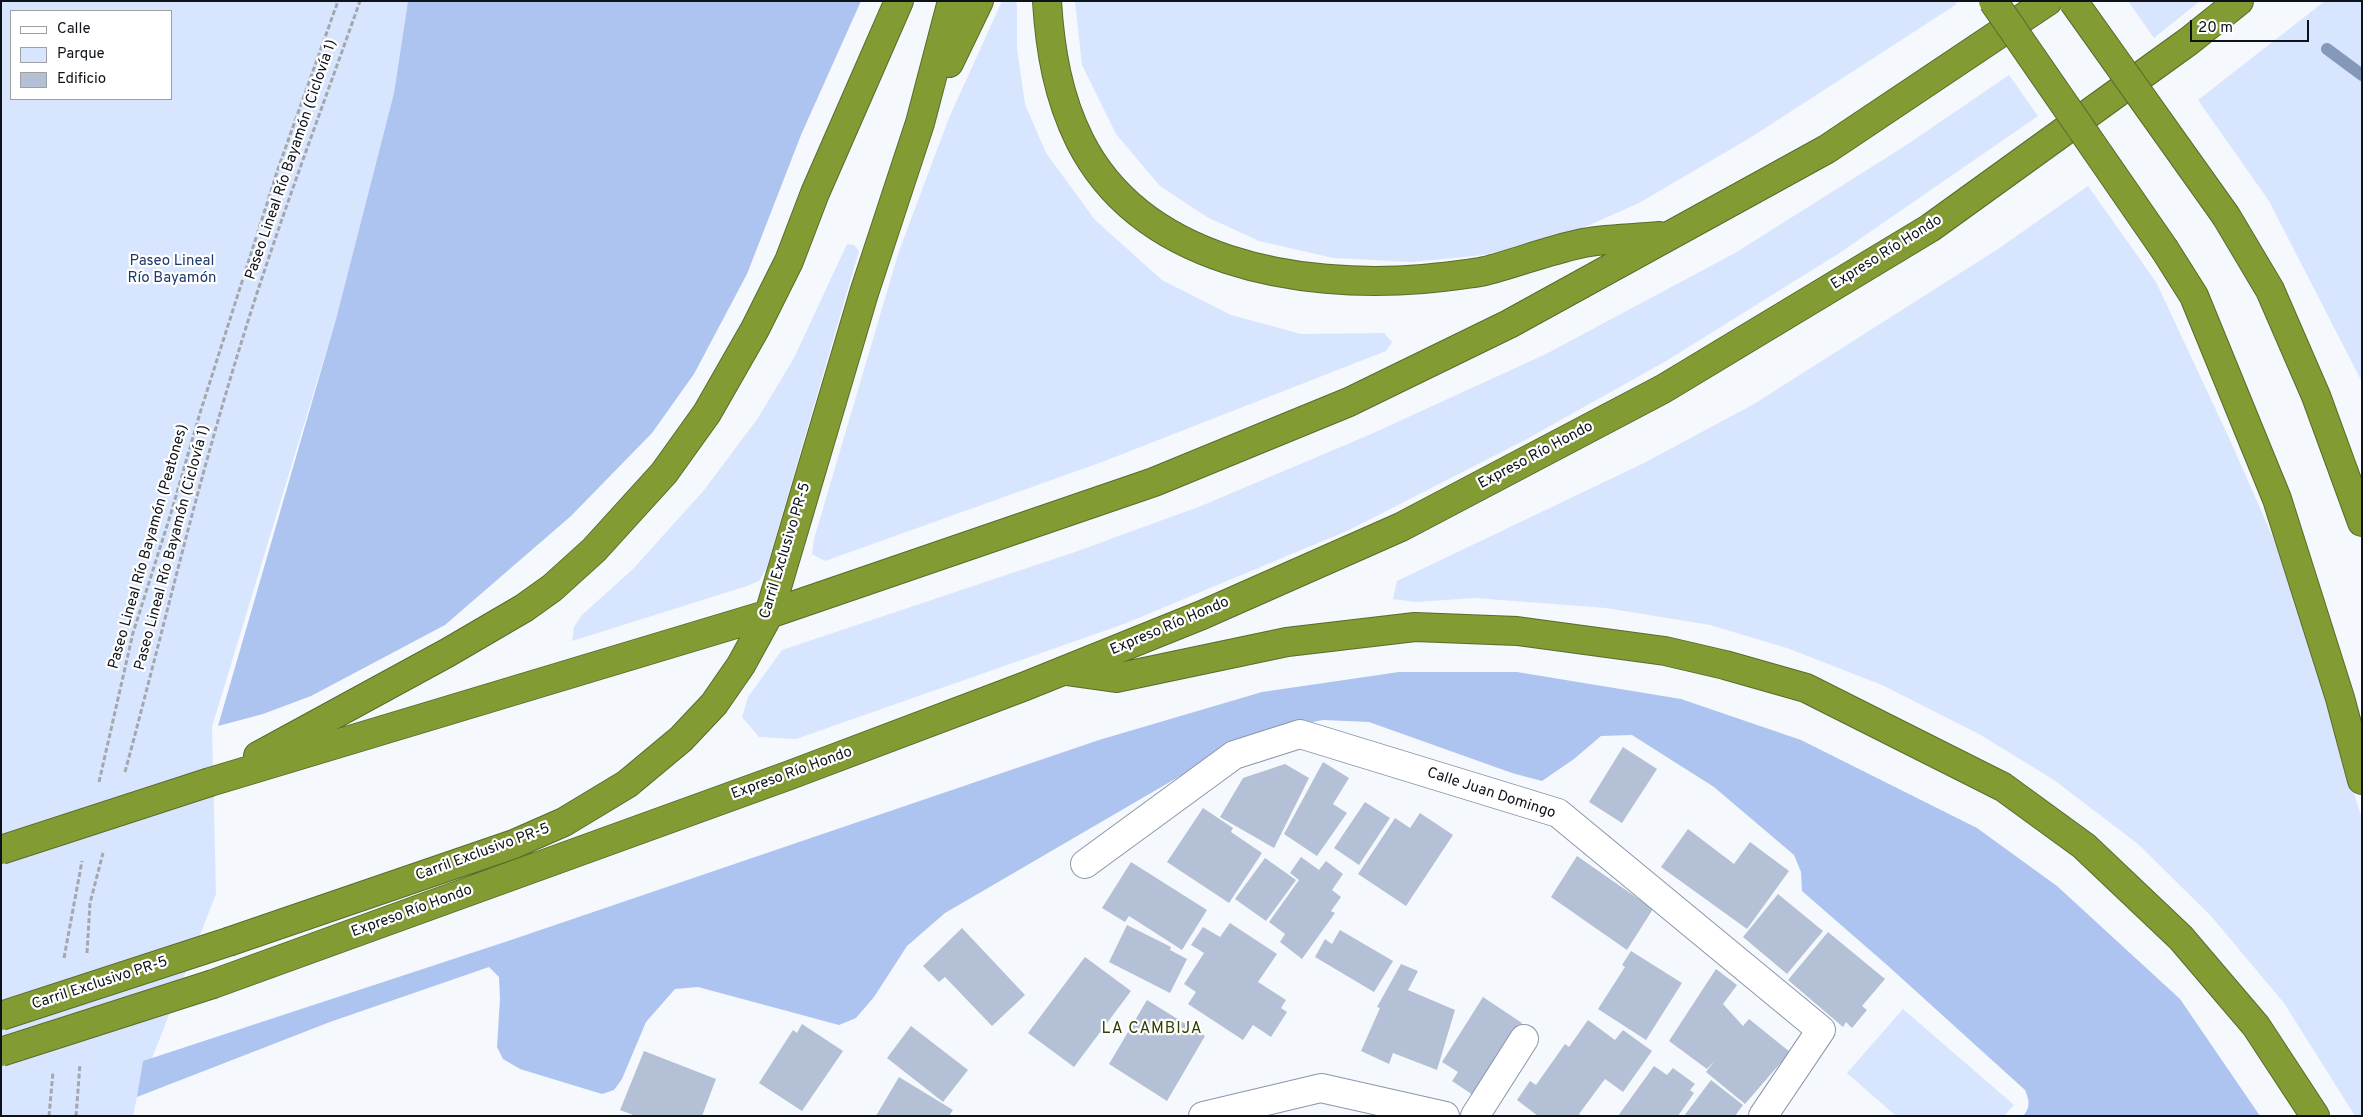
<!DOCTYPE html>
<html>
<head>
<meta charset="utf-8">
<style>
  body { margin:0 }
  #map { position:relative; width:2363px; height:1117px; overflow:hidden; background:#f5f8fc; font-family:Overpass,sans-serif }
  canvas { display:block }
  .frame { position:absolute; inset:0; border:2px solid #0e1219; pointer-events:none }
  .legend { position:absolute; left:10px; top:10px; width:162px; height:90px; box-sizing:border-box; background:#fff; border:1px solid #9fa0a3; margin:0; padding:6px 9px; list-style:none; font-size:15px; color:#0e1219 }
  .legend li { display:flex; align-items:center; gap:10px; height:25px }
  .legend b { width:25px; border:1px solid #9fa0a3 }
  .scale { position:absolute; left:2190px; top:20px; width:119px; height:22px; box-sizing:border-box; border:2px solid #0e1219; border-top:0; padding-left:6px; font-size:15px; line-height:18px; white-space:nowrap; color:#0e1219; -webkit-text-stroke:4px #fff; paint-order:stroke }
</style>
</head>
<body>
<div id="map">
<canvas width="2363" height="1117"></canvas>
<div class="frame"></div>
<ul class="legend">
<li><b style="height:6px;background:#fff"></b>Calle</li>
<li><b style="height:14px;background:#d8e5fe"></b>Parque</li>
<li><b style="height:14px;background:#b4c0d6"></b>Edificio</li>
</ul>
<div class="scale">20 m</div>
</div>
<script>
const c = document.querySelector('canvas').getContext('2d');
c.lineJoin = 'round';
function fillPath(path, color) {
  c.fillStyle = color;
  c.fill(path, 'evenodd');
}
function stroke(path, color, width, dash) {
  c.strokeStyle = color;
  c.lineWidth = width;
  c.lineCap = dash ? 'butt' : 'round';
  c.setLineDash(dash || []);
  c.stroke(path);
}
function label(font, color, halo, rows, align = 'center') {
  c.font = font + ' Overpass,sans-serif';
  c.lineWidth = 4.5;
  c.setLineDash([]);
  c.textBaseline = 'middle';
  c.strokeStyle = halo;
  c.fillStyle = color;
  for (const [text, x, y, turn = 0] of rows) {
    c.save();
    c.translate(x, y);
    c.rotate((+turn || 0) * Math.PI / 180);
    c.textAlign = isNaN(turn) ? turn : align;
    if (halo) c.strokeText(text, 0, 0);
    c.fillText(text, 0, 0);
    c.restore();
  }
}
fillPath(new Path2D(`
  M1,1H408L394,93L336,319L212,727L216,894L137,1097L133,1116H1ZM11,11H171V99H11Z
  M1002,1H1016L1017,5V48L1025,104L1046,153L1095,220L1162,280L1231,315L1301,334L1384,333L1392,342L1386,351L1102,462L825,561L812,554L814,539L899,251L949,118Z
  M1075,1H1955L1957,4L1753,136L1639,203L1560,238L1484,255L1412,262L1333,258L1259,241L1207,217L1160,186L1116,134L1082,65Z
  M2128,1H2200L2154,38Z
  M2325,1H2362V382L2269,201L2198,100Z
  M2009,75L2038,116L1838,254L1666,361L1525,440L1349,530L1124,624L796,739L759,737L742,717L748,697L782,650L1075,552L1201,506L1369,435L1546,354L1735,253L1905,146Z
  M2088,186L2156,282L2230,440L2281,556L2362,819V1116H2355L2284,1003L2211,916L2138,844L2054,780L1979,734L1882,685L1787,648L1710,625L1606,608L1475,598L1416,602L1393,599L1397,581L1644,463L1754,404L1998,249Z
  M847,244L854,245L859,251L766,570L759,581L747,586L572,641L574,627L582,615L633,569L705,489L758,418L794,358Z
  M1903,1009L2014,1105L2004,1116H1896L1847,1073Z`), '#d8e5fe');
fillPath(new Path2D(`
  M408,1H861L801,135L747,274L694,374L652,433L571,516L445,625L311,696L263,714L218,726L336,319L394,93Z
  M1399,672H1517L1681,699L1801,740L1977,828L2057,886L2180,999L2260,1116H2023C2031,1107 2029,1100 2025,1090L1887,965L1802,891L1801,872L1794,855L1714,787L1632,735L1601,736L1574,759L1542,781L1512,773L1369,722L1323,720L1287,727L1242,740L945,913L907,946L874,997L856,1018L839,1025L698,987L675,989L646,1022L622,1079L614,1090L602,1094L520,1069L503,1059L497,1047L500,999L499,977L489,967L330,1022L137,1097L143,1061L508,941L1099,740L1262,692Z`), '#adc4f0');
stroke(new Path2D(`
  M2327,49L2362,75`), '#8698b9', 12);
fillPath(new Path2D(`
  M1623,747L1657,769L1622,823L1589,802Z
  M1323,762L1349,778L1333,804L1347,813L1317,856L1284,834Z
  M1285,764L1309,778L1274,848L1220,817L1243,778Z
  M1365,802L1390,818L1359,865L1334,848Z
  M1203,808L1233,828L1231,832L1262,853L1229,903L1167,862Z
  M1420,813L1453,835L1406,906L1358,874L1395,818L1410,828Z
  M1688,829L1734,864L1750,842L1789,871L1747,929L1661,867Z
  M1577,856L1653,909L1627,950L1551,897Z
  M1301,857L1319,870L1326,861L1343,874L1332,890L1341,897L1331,911L1335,913L1302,959L1280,942L1285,934L1269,922L1299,880L1290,873Z
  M1265,858L1296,880L1266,921L1235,899Z
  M1131,862L1207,910L1182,950L1129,916L1125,922L1102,908Z
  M1778,894L1823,931L1787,974L1743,937Z
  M1230,923L1277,954L1258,982L1286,1000L1281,1008L1287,1012L1271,1037L1253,1025L1243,1040L1188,1004L1196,992L1184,984L1204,953L1191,945L1203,927L1220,937Z
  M1127,925L1171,947L1170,950L1187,959L1170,993L1109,962Z
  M962,928L1025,995L992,1026L945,977L939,982L923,966Z
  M1340,930L1393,961L1374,992L1315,957L1325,939L1332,944Z
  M1828,932L1885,979L1862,1006L1867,1010L1852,1028L1846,1022L1843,1027L1788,980Z
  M1631,951L1682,983L1646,1040L1598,1009L1625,967L1622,965Z
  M1085,957L1131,991L1074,1067L1028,1033Z
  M1401,964L1418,971L1408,990L1455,1010L1437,1070L1393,1053L1389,1064L1361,1051L1380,1008L1377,1007Z
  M1716,969L1737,985L1723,1004L1743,1026L1749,1019L1790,1052L1745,1104L1706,1072L1715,1060L1707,1069L1669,1041Z
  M1483,997L1522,1023L1476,1097L1452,1081L1458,1072L1442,1062Z
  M1147,1000L1205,1036L1167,1101L1109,1064Z
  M1588,1020L1615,1040L1623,1030L1652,1051L1623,1092L1605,1079L1579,1114L1582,1116H1538L1517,1100L1530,1081L1536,1085L1565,1044L1569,1047Z
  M802,1024L843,1051L802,1111L759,1083L793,1030L797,1033Z
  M911,1026L968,1070L943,1102L887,1058Z
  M644,1051L716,1079L702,1116H636L620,1110Z
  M1654,1066L1667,1075L1673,1068L1695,1084L1690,1090L1694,1093L1678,1116H1618Z
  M899,1077L953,1110L949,1116H876Z
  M1711,1080L1743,1105L1735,1116H1684Z`), '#b4c0d6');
const minor = new Path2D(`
  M1085,864L1234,755L1300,734L1558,813L1821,1030L1763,1116
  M1203,1116L1321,1088L1445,1116
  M1475,1116L1524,1039`);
const highway = new Path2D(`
  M1047,1C1050,50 1058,97 1080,141C1142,263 1299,289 1423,279C1443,277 1465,275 1485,271C1516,263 1547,251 1579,244C1604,238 1634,239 1660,236
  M949,63L979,1
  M2226,216L2270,290L2316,396L2362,522
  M2165,250L2194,296L2277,499L2340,698L2362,780
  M1066,671L1116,678L1287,642L1415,627L1517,631L1665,651L1725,665L1806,688L2003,787L2084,846L2181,938L2256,1026L2315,1116
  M258,756L447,653L524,608L552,588L594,550L664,473L707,413L755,329L789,261L815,193L899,1
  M210,782L769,614L1154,482L1349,402L1509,324L1827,149L2048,1
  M231,941L514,844L564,822L627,784L681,739L714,704L741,665L769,614L864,293L920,123L952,1
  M213,984L790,775L1023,687L1202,615L1401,527L1663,389L1930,228L2189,41L2239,1`);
stroke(minor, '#8b96ab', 30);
stroke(highway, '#5a6b2a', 30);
stroke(new Path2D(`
  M125,772C163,631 196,489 239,350C275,232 319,117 360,1
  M99,782L133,633L171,513L200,413L279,166L338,1
  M87,953L90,903L103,853
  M64,958L82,861
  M49,1116L53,1072
  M76,1116L80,1064`), '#a4a8ad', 3, [5, 2.5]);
stroke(minor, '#fff', 28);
stroke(highway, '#839b33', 28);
const highwayBridge = new Path2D(`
  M1993,1L2165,250
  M2073,1L2226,216
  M1,850L210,782
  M1,1016L231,941
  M1,1052L213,984`);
stroke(highwayBridge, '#5a6b2a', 30, []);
stroke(highwayBridge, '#839b33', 28);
label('15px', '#0e1219', '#fff', [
  ["Paseo Lineal Río Bayamón (Ciclovía 1)",292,160,-71],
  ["Expreso Río Hondo",1887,253,-32],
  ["Expreso Río Hondo",1536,456,-28],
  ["Paseo Lineal Río Bayamón (Peatones)",149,547,-74],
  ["Paseo Lineal Río Bayamón (Ciclovía 1)",173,548,-75],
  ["Carril Exclusivo PR-5",786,551,-73],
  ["Expreso Río Hondo",1170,627,-23],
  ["Expreso Río Hondo",792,774,-20],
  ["Calle Juan Domingo",1491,794,18],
  ["Carril Exclusivo PR-5",483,853,-20],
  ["Expreso Río Hondo",412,912,-20],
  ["Carril Exclusivo PR-5",100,984,-18]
]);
label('15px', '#1e376c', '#fff', [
  ["Paseo Lineal",172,262],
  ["Río Bayamón",172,279]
]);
c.letterSpacing = '1px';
label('16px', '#313e02', '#fff', [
  ["LA CAMBIJA",1152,1030]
]);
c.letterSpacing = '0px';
</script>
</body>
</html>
